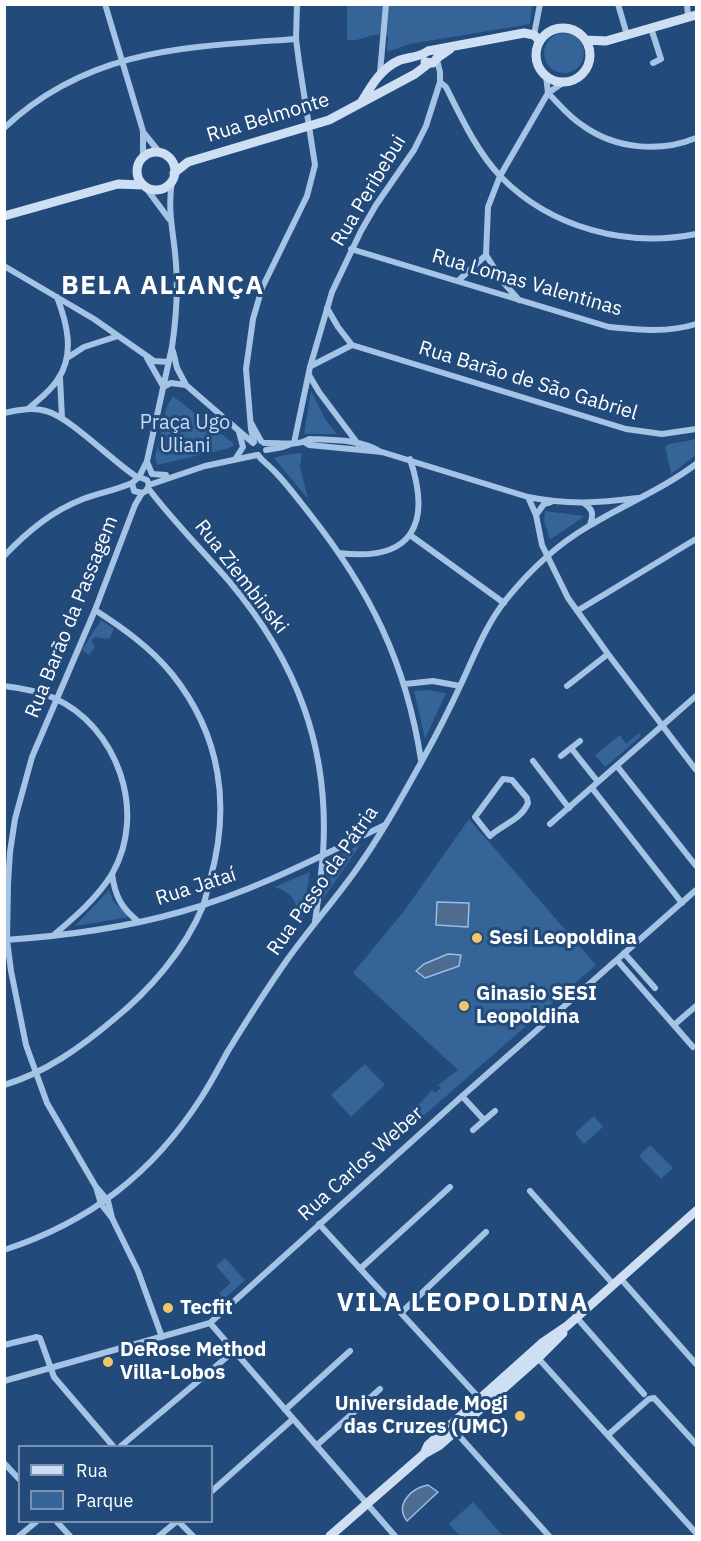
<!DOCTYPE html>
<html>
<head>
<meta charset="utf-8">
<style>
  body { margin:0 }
  #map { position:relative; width:701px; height:1541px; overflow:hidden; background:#224a7a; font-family:"IBM Plex Sans",sans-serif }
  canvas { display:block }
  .frame { position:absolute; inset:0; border:6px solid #fff; pointer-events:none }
  .legend { position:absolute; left:18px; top:1445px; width:195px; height:78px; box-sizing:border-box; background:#224a7a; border:2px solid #7a92af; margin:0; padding:8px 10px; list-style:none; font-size:18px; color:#fff }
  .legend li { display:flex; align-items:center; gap:12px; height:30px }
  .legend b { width:30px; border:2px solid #7a92af }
</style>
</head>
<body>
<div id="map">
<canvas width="701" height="1541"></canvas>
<div class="frame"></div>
<ul class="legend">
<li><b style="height:8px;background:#cedff4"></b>Rua</li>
<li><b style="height:16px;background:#356498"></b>Parque</li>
</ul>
</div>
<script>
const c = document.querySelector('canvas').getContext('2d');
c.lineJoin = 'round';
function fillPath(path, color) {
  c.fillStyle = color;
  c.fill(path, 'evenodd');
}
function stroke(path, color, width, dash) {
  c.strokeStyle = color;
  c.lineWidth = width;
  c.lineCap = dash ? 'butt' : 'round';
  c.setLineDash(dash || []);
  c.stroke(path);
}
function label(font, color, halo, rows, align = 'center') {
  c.font = font + ' "IBM Plex Sans",sans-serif';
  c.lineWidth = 6;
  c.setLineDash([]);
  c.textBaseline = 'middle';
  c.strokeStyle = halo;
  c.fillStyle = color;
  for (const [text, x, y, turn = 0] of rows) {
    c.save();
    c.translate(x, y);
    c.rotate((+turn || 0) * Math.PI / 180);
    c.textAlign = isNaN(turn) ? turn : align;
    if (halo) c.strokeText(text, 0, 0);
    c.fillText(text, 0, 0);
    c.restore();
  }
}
fillPath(new Path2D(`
  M347,5H532L530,24L410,44L387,52L388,36C369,31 364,42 347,40Z
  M544 53a20 20 0 1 1 40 0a20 20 0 1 1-40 0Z
  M311,391L325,419L337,434H304Z
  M173,396L233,443V446L226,449L157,465L155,457L167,406Z
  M696,438V455L671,474L665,446C674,441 687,443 696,438Z
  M302,453L300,467L308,499L274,458L285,455Z
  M545,511L584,516H585L551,539L549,537L544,521Z
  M101,620L114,629L109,639L95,637L91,641L95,647L89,655L82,650Z
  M427,690L446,693L425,739L414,691Z
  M639,733L641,736L605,767L595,755L620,735L626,744Z
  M469,819L596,965L421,1118L414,1110L432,1090L435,1093L441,1088L438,1085L458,1070L353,973L404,911Z
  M361,844L323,899L327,863Z
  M310,872L302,920L299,928C298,906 297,894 274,887Z
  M109,890L113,901L130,917L75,926Z
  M365,1064L385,1085L351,1117L331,1095Z
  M594,1116L603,1127L584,1144L575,1133Z
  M650,1145L673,1168L661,1179L639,1156Z
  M225,1258L245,1280L224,1299L219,1293L231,1283L216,1266Z
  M473,1502L503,1536H460L449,1524Z`), '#356498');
const water = new Path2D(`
  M437,902L469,903L468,927L436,925Z
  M448,954L461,955L459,966L425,978L416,971L424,964Z
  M428,1485L438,1492L407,1521C394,1504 412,1488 428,1485Z`);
fillPath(water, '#4e6c8f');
stroke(water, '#98bee6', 1.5);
stroke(new Path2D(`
  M105,4L143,131V157
  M618,4L627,35
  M687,4L688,17
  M651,28L661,59L653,63
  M534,35L540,4
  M380,73L386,4
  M546,76L548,93
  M440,82L446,87C461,117 477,152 501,177C551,228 627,248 696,234
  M548,93C559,104 569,117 582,125C615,149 659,153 696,138
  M4,128C89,48 186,47 296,39
  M143,132L160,153
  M146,188L169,219
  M351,249L609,327C639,330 668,333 696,324
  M486,255L503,282L519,300
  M4,266L94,319L154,361L168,362
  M458,281L486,255L488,207L500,176L548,93L564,82
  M327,308L338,327L352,345
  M173,351L177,368L186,385L253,443
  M67,358L84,347L118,336
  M147,358L163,386
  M311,366L352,345L626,429L662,434L696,429
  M309,375L319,392L358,444
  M60,378L62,418
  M163,387L171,383L186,385
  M28,409C38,400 51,391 58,379C75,354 67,323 57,297
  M4,413C19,410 32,407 46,411C70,417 113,462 137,477
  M251,423L261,441
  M254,442L251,429L246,369L253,319L262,288L307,196L315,165L299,62L296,39L297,4
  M304,442L309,445L382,452L528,497C567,505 599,503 638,498
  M264,443C278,442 296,447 309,439C332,440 361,439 381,452
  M294,443L310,367L332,292L361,231L376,205L414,150L426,126L440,82V72L437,60
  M266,450L283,447L291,444
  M258,455C262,461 266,463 271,468C285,481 297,498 309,513C370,590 406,663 421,760
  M236,458L243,447L239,432
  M147,462L152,474L166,475
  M139,477L147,480L149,485L146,491L142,493L134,491L132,483L139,477L147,461L172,347C176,320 178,291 176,264C174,233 167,213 172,181
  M149,485L205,466L257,455
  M148,488C173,521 202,550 229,581C297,662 330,748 323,854C321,877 318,900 315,922
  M528,497L536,515L542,545L568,598L608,654L696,770
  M585,504C594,510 593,516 590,525
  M536,515L544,504L551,502
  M410,535L504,603
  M339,553C412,562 432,525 410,459
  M4,556C28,531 52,511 83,499C100,493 116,490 132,483
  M577,611L696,539
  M405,684L433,681L460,686
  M4,686C21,688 38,691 54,698C117,726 148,812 112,874C97,898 76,916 55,934
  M567,686L608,654
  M571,748L598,782
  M561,756L580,741
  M533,761L569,808
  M617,766L696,866
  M503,779L512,780L527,798L528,803C521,820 503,824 490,836L475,817Z
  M592,788L682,903
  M550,824L696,696
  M112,874C115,896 121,908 139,922
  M5,940C63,936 124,928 180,912C252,892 319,857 385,825
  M624,953L655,988
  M617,960L693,1047
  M674,1025L696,1006
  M4,1085C45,1073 81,1047 113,1020C149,991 185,950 203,906C206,898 207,889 210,880C231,806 221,735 172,674C151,648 123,628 95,610
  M462,1096L484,1120
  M473,1130L495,1111
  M97,1188L108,1201L112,1218L138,1271L162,1337
  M530,1191L614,1285
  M112,1218L101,1204L96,1187L47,1103L26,1045L11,971L7,940L8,883L10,852L15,819L32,757L95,610L135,505L142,493
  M319,1224L481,1400
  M4,1250C90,1222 153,1173 201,1098C211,1083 219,1067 228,1051C247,1020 266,990 287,960C309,929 334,901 356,870C381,835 402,797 423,759C437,734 450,708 462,682C475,654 486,625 505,601C529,571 556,545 589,526C625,504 663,489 696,464
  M361,1268L450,1187
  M621,1279L696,1364
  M401,1313L486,1232
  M577,1318L644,1394
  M210,1323L395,1536
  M4,1345L37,1337L40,1338L54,1377L113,1446
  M538,1358L696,1533
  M4,1381L210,1323L460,1098L696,890
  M285,1410L350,1351
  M453,1429L549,1536
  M609,1434L649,1399L654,1398L696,1444
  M317,1445L380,1389
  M121,1446L234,1351
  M4,1463L20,1480
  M212,1491L293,1419
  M57,1522L70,1536
  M179,1522L193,1536
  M19,1536L36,1522
  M159,1536L176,1522`), '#a4c3e5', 6);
stroke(new Path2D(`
  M536 55a27 27 0 1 1 54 0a27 27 0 1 1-54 0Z
  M586,40L606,41L696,15
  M425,62L433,63L437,58L450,49
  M361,103C371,86 381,68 400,60C410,57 420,57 428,51L524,33L534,35L540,41
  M137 171a19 19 0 1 1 38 0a19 19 0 1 1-38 0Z
  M174,173L188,162L329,120L415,74L428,64
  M4,216L118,184L143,185
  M424,1454L428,1445L542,1343L567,1326L696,1211
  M330,1536L424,1454L440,1445L538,1358L563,1333`), '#cedff4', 9);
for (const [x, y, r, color] of [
  [477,938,6,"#f1c666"],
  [464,1006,6,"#f1c666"],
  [168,1308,6,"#f1c666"],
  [108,1362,6,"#f1c666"],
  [520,1416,6,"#f1c666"]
]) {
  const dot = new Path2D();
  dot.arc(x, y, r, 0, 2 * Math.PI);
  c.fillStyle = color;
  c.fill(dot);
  stroke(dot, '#224a7a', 2);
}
label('20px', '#fff', '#224a7a', [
  ["Rua Belmonte",268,118,-17],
  ["Rua Peribebui",369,191,-59],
  ["Rua Lomas Valentinas",527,283,16],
  ["Rua Barão de São Gabriel",528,381,17],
  ["Rua Ziembinski",241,577,52],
  ["Rua Barão da Passagem",72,617,-68],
  ["Rua Passo da Pátria",323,881,-55],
  ["Rua Jataí",196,887,-18],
  ["Rua Carlos Weber",361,1164,-42]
]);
label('20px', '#c7dcf4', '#224a7a', [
  ["Praça Ugo",185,423],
  ["Uliani",185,446]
]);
label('bold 20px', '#fff', '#224a7a', [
  ["Sesi Leopoldina",489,938],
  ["Ginasio SESI",476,994],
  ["Leopoldina",476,1017],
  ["Tecfit",180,1308],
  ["DeRose Method",120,1350],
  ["Villa-Lobos",120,1373],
  ["Universidade Mogi",508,1404,"right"],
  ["das Cruzes (UMC)",508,1427,"right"]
], 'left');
c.letterSpacing = '1.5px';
label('bold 26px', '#fff', '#224a7a', [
  ["BELA ALIANÇA",163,286],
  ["VILA LEOPOLDINA",463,1303]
]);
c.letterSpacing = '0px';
</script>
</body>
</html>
